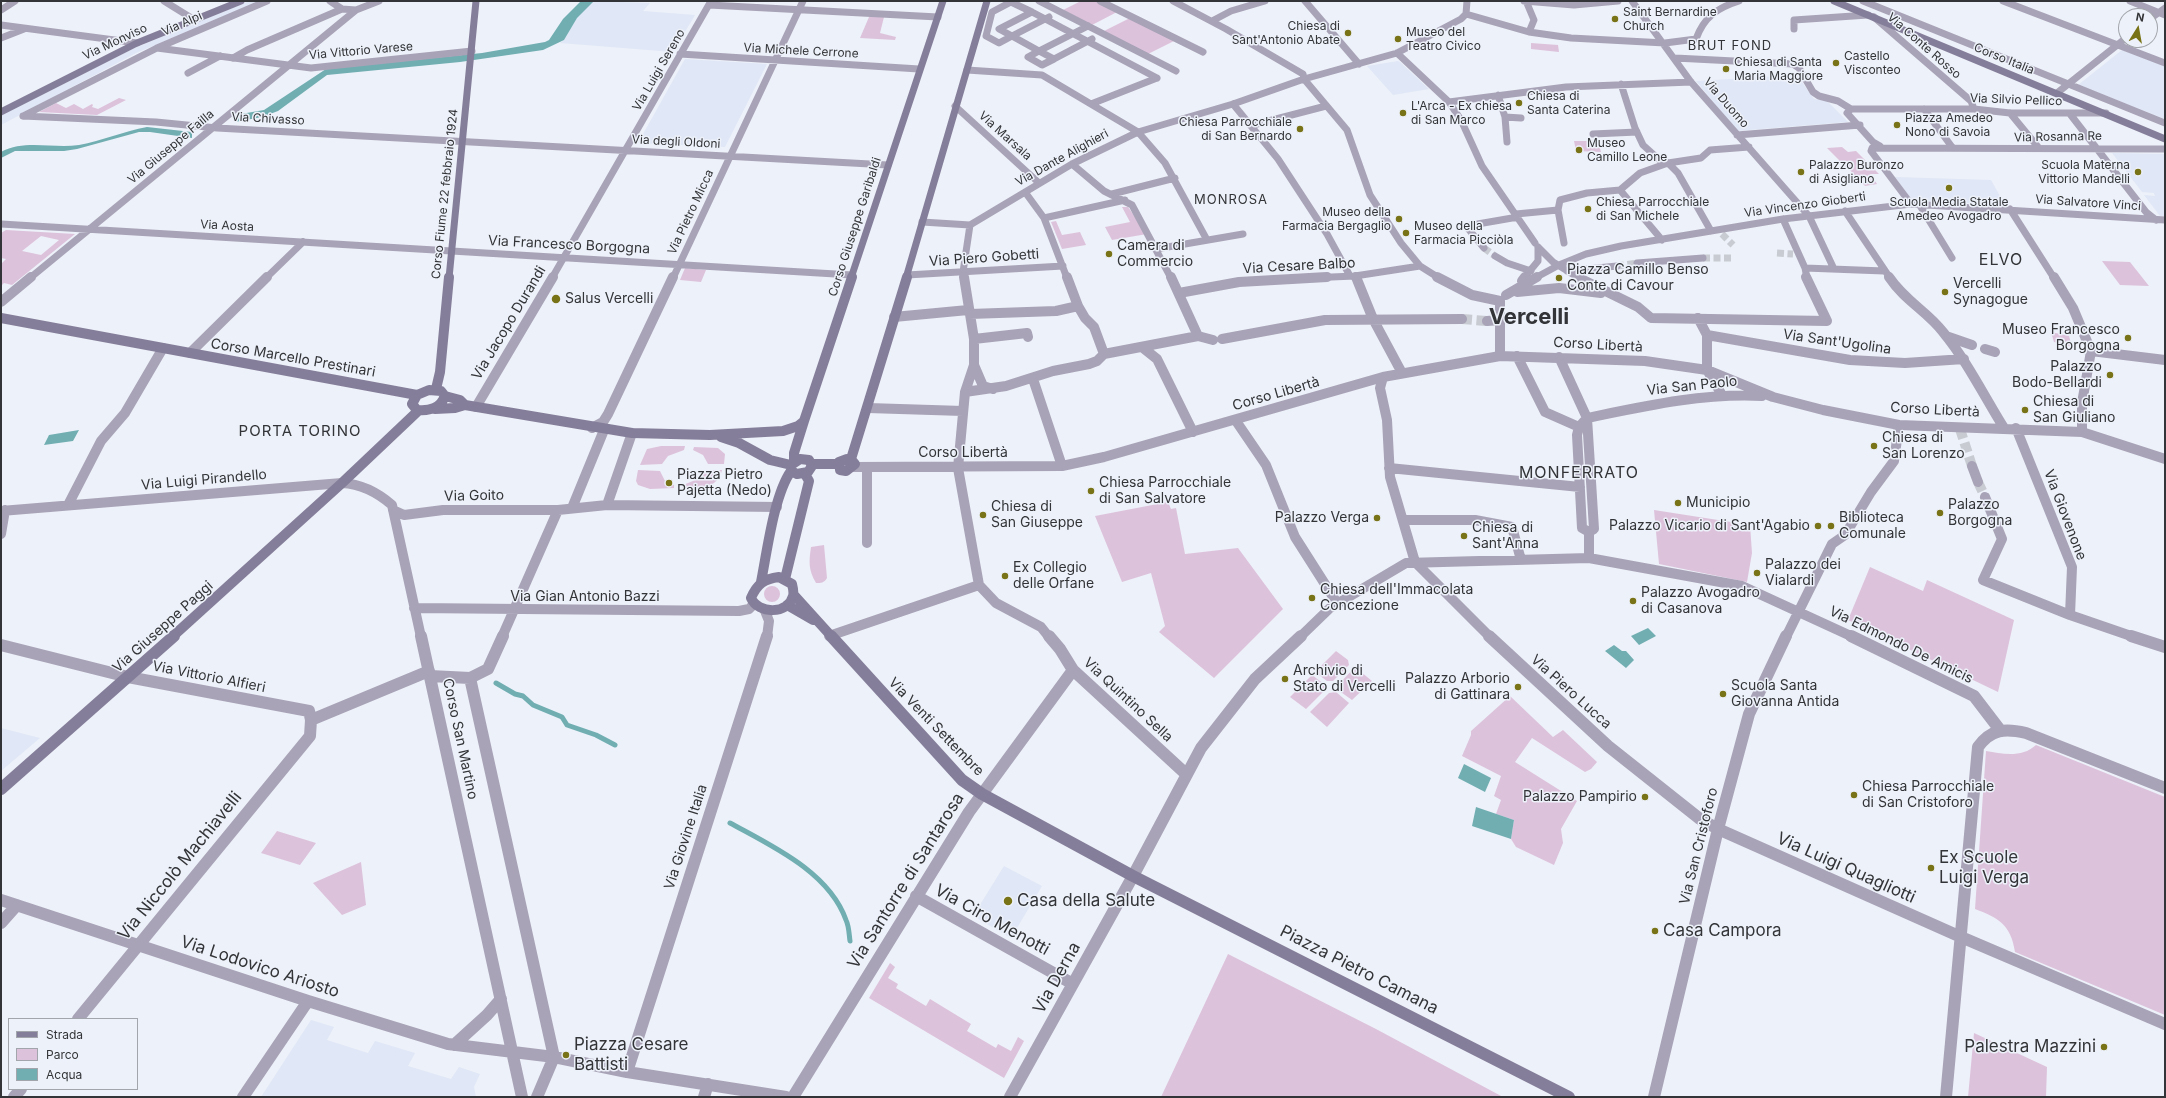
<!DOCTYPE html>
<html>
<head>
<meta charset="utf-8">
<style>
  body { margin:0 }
  #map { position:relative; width:2166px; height:1098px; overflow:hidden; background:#edf1f9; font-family:Inter,sans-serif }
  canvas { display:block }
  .frame { position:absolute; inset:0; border:2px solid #323437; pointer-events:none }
  .legend { position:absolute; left:8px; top:1018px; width:130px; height:72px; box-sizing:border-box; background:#edf1f9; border:1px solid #a2a5ab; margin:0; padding:5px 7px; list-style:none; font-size:12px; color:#323437 }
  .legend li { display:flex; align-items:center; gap:8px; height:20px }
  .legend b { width:20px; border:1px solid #a2a5ab }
  .north { position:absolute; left:2118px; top:8px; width:40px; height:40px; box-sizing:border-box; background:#edf1f9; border:1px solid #a2a5ab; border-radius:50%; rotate:11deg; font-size:11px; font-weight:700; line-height:16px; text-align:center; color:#323437 }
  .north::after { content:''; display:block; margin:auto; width:14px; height:18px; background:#797317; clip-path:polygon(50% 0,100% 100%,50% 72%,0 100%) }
</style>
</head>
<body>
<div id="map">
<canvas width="2166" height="1098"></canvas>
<div class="frame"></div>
<ul class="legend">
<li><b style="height:5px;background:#857e9a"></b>Strada</li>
<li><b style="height:11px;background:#ddc2dc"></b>Parco</li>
<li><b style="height:11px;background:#70aeb2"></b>Acqua</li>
</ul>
<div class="north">N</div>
</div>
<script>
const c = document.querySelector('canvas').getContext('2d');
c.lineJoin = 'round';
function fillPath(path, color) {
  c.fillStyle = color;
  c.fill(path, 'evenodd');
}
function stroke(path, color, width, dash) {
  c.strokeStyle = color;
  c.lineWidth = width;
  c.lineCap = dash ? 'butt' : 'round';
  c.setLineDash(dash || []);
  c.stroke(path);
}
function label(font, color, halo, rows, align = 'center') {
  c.font = font + ' Inter,sans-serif';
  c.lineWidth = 3;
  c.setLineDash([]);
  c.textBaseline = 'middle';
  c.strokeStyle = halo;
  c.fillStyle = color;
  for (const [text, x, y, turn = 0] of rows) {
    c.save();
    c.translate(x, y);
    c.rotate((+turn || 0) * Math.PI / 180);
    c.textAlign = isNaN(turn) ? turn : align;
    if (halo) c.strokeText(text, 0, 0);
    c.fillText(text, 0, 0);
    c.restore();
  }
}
fillPath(new Path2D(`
  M249,1H263L136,53L1,125V115L132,49Z
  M593,1L650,3L643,11L695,15L673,52L560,43L564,40L578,15Z
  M2122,50L2165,66V119L2078,85Z
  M685,59L767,64L725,147L638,143Z
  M1398,61L1400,62L1429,89L1393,95L1367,66Z
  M1797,75L1814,99L1827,101L1848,122L1737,131L1696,81Z
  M2112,153L2165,154V216H2160L2144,195L2155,196L2154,193L2142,192Z
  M1895,177L1991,180L2005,205L1912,200Z
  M1,728L40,738L1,771Z
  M1004,866L1042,886L1011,938L973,916Z
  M311,1020L334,1027L327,1040L368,1053L375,1041L415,1053L408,1066L451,1079L459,1067L480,1074L474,1087L476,1097H261Z`), '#e0e7f6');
fillPath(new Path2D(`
  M1081,1H1095L1117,12L1092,25L1063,10Z
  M869,17H884L880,33L896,37L895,40L860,38Z
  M1130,18L1174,41L1148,54L1104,31Z
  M1531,43L1558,45L1559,52L1531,49Z
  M119,98L126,100L97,115L39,112L56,103L66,108L74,104L83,109L92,104L93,105L92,107L98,109Z
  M1574,141H1598L1601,152L1576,151Z
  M1842,147L1848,152L1856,151L1879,174H1870L1877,184L1865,186L1848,168L1840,164L1839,160L1827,148Z
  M1122,207H1128L1147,234L1112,240L1105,227L1130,222Z
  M1056,221L1062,235L1080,232L1086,245L1062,249L1051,222Z
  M6,230L75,234L12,285L4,283L1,286V264L6,259L1,258V233ZM41,236L59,240L41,255L22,251Z
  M2102,261L2130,262L2149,286L2120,285Z
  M685,268L706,270L701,282L680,280Z
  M2051,332L2069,336L2072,347L2054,342Z
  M661,446H685L684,450L668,456L662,464L640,465L647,449Z
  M694,447L718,448L725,454L724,464H708L703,455L693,450Z
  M638,470L660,471L665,481L674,485V488L650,489L638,485L636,481Z
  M706,470H722C717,490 699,488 682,488L683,485L698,479Z
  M1168,502L1171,509L1176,508L1185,554L1238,548L1283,609L1214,678L1159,632L1165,626L1151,573L1122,582L1095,516Z
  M1654,510L1750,525L1752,553L1747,582L1659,564Z
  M824,545L827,578C824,583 821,583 816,583C808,570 809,561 811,547Z
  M1870,567L1923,591L1927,580L2014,620L1998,692L1848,620Z
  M764 594a8 8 0 1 1 16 0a8 8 0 1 1-16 0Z
  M1336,651L1348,660L1349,665L1333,681H1327L1315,672Z
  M1355,667L1372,681L1352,700L1338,690V685Z
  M1312,675L1324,684L1325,690L1306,709L1290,697Z
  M1336,692L1349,703L1327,727L1310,712L1329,693Z
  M1510,696L1553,737L1563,730L1597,762L1591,769L1585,772L1532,738L1515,762L1577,801L1561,829L1563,843L1554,865L1516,847L1511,839L1514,820L1496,814L1501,800L1494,796L1501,776L1462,756L1471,735V731Z
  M2036,745L2165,797V1015L2015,952C2011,925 1999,918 1975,909L1986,751C2003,754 2022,758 2036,745Z
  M277,831L316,843L300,865L261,853Z
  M361,862L366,905L342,915L313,883Z
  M1228,954L1376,1029L1503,1097H1161Z
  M890,963L895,967L888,978L898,984L896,988L926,1006L930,999L971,1024L967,1031L996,1048L998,1044L1011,1051L1018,1037L1024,1041L1004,1078L869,998Z
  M1974,1033L2047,1067L2046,1097H1968Z`), '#ddc2dc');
fillPath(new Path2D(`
  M581,1H594L577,18L564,40L543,50L460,62L327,75L278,111L262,117L235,122V115L264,110L326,69L482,53L545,42L549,40L563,19Z
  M147,127L192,132V138L150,132H139L77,149L64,151H15L1,158V152C25,139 53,149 79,145C102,141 124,131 147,127Z
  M79,430L73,441L44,445L49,435Z
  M1648,628L1656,636L1639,645L1631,636Z
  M1614,645L1622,651H1626L1634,660L1626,668L1605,651Z
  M1464,764L1491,778L1485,792L1458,778Z
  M1476,807L1514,820L1511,839L1472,826Z`), '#70aeb2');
stroke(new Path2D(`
  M496,683L515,694L523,696L533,705L562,717L567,725L596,735L615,745
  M730,823C772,846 829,872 846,920C849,926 849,934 850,941`), '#70aeb2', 5);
stroke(new Path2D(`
  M1722,234L1733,245
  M1484,248L1495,256
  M1777,253L1793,254
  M1703,258H1731
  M1617,266L1637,263`), '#c8cbd2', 7, [7, 3.5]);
stroke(new Path2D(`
  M1462,319L1487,321
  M1960,429L1972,466
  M1978,482L1985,497`), '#c8cbd2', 10, [10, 4.5]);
stroke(new Path2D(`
  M164,1L193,19
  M330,1L342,9
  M1039,1L1176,71
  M1100,1L1203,52
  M1173,1L1226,29L1303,74L1304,79L1347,130L1370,195L1401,243L1420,266L1439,278
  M1305,1L1359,64
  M1524,1L1574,5L1618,1
  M1526,1L1534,20L1529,32
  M1632,1L1691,82L1809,216
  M1863,1L2165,123
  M2003,1L2165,63
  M2130,1L2165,15
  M1011,2L1032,12L999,29L1012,36L999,43L986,36L992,12Z
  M709,5L938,17
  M1,10L15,1
  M1032,12L1157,78
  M1466,14L1529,32L1571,38L1665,43L1696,39C1704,17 1717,8 1739,1
  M1874,17L1971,101L1974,109
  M2150,19L2165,8
  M1212,21L1231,11L1265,1
  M1,25L137,43
  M1794,29V20L1868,15
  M1012,36L1039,51
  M1012,36L1049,17
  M1,38L24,29
  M157,48L311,68L472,51
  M1039,51L1054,59L1042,65L1028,57Z
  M1039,51L1088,26
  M1397,53L1449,102L1461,120L1482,166L1535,243
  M680,54L919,69
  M233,58L247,50L342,9L356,10L379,1
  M1675,58L1793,64L1799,68L1813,92L1819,96L1838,101L1851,109
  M1054,59L1092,39
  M967,70L1042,75L1138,132L1165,163L1207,240
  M188,73L220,56
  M1621,84L1635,128L1643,145L1664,164
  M2057,93L2126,38
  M1498,95L1505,117L1507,142
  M1449,102L1566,87L1691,82
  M1091,104L1157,78
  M1233,104L1278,159L1327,234L1350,276
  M955,106L1039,183
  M1924,109L1952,147
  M2010,113L2038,147
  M2070,114L2146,212L2156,220
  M23,116L156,122L217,128L888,165
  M23,116L157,48L267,1
  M1505,117L1521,118
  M1253,125L1326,106
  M1593,134L1637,132
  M1737,135L1860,125
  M1880,146L1873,142L1847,113L1851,109H1974L2010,113H2106
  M1668,163L1678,173L1711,231
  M1072,164L1104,191L1132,205L1171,278
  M1620,190L1662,240
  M1025,192L1044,218L1067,278
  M1112,194L1175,178
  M1911,204L1871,151L1872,148L2165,149
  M1919,204L1952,258
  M2010,209L2054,278
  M1845,211L1890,278
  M1516,214L1558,210
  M1809,216L1834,269
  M1044,218L1125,200
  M1783,219L1805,268
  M922,222L970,225
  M1,224L852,275
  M1564,243L1558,210L1560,200L1587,193L1620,190L1640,173L1668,163L1701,158L1710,150L1749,147
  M1538,247L1553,262L1579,278
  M1484,248L1466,226L1518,217
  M1156,249L1243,234
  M1495,256L1507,263L1531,271
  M1637,263L1703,258
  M1805,268L1807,278
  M1805,268L1884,271
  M1567,271L1617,266
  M907,275L1063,266
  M1355,276L1356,278
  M30,278L356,10
  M266,278L303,242
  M552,278L711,1
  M673,278L803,1
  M964,278L963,272L970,225L1072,164L1138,132L1233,104L1304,79L1397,53L1461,19L1466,14L1467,1
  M1308,278L1355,276L1420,266
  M1524,278L1538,261V247
  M1535,278L1559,265L1586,254L1621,246L1783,219L1911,204L2165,220`), '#a8a3b7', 7);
stroke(new Path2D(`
  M964,277L974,339V365L983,386L993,389
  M1067,277L1078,306L1085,318L1094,327L1104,354
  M1171,277L1198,336
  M1356,277L1373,319L1402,373
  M1437,277L1472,295L1500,301
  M1577,277L1638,307L1651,318L1827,321L1806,277
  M1889,277C1905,301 1927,311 1943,332C1967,361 1984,396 2004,428
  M2054,277L2073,308L2091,351L2082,403V432
  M1522,281L1525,277
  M1517,292L1559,288L1601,293
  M1179,293L1239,282L1327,277
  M1506,295L1537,277
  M1500,301V356
  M1,302L31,277
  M970,314L1056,311L1078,306
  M894,317L968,310
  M1698,318L1707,335V370
  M1487,321L1500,320
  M1707,335L1850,360L1905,363L1964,359
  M1946,336L1972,345
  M974,339L1027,333L1028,337
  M1222,339L1325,320L1462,319
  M1142,347L1157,359L1193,432
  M1985,349L1995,352
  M2091,351L2165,360
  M190,353L267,277
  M1104,354L1198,336L1213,340
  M1517,356L1545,412L1579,427
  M1559,357L1587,418L1594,529L1589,532
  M974,365L965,392L958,468L979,585L996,603L1041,627L1049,637
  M1707,370L1722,395
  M1383,377L1380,388L1387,420L1390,477L1415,562L1490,637
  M1033,379L1062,466
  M965,392L1006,386L1053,371L1089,364L1097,361L1104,354
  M476,407L553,277
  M868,408L963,411
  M1587,418C1645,406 1702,393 1762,396
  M1587,418L1579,427L1577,435L1582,528L1589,532
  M1236,421L1266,465L1295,537L1337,603
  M592,428L603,422L608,414L673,277
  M2016,428L2072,567L2070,615
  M1972,466L1978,482
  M854,467L1062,466L1104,457L1383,377L1500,356L1645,361L1707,370L1773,397L1823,410L1899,425L2082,432L2165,459
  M867,467V543
  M1389,468L1580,487
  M1985,497L2002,539L1983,580L2070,615L2134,637
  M68,505L101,441L125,413L163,348
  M607,505L632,433
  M572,508L604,430
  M393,510L404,515L443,510H558L607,505L777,507
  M1,511L342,483C362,484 377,492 392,505L421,637
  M1403,520H1475L1512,527L1521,560
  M1589,532V558
  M1,534L5,510
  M414,608L739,611L749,609L754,604
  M765,611L769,621L767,637
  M829,636L979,585
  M502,637L558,510
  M1300,637L1330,608L1406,563L1589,558L1742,586L1853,637
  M1786,637L1832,544L1845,535L1871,492L1894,461L1899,425`), '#a8a3b7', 10);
stroke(new Path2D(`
  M421,636L522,1097
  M1049,636L1060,649L1073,670L1186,774
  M1489,636L1608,746L1700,819L1718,829L1961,937L2165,1024
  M1851,636L1974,696L2000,730
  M2131,636L2165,647
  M1,645L128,677L309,711L311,720L310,736L78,1019
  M430,676L470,678L488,669L503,636
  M470,678L554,1057
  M311,720L429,671
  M916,896L1073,984
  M1,900L308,1001L448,1044L554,1057L627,1072L786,1097
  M1,923L17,905
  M454,1045L487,1015L501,999
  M627,1072L767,636
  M14,1097L21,1089
  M243,1097L308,1001
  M537,1097L554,1057
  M704,1097L708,1084
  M793,1097L969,812L1073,670
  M1010,1097L1133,876L1201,748L1255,679L1301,636
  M1654,1097L1718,829L1749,714L1786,636
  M1946,1097L1978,747C1991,729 2005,728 2026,733L2165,788`), '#a8a3b7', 12);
stroke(new Path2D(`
  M1834,1L2165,139
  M1,112L137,43L241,1
  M449,278L476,1
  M851,278L943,1
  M906,278L987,1`), '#857e9a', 7);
stroke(new Path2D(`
  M1,318L417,395
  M436,389L440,372L449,277
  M429,390L441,391L445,396C440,409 429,411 417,410L412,404L417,395Z
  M445,396L460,400L465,405
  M435,409L455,408L465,405L632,433L710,435L783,431L798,426L804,421
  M721,437L739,443L770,460L791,465
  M800,459L809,460L812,466L808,472L797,474L791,471V465Z
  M847,459H851L855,464L846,471L840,470L839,462Z
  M851,459L907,277
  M794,461V453L804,421L852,277
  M812,464H838
  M779,577L792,584C793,588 794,593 793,596C788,615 758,614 751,598C757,584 764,579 779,577Z
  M785,579L809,481L805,474
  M761,582C767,552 774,495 791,471
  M794,595L832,637
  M787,605L813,620
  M172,637L342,483L418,411`), '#857e9a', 10);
stroke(new Path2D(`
  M831,636L962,780L982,794L1133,876L1569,1097
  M1,789L174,636`), '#857e9a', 12);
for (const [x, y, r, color] of [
  [1615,19,4,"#797317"],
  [1348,33,4,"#797317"],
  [1398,39,4,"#797317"],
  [1836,63,4,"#797317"],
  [1726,69,4,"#797317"],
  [1519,103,4,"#797317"],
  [1403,113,4,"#797317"],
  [1897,125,4,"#797317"],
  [1300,129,4,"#797317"],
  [1579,150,4,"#797317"],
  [1801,172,4,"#797317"],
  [2138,172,4,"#797317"],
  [1949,188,4,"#797317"],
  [1588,209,4,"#797317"],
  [1399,219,4,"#797317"],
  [1406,233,4,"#797317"],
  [1109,254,4,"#797317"],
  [1559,278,4,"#797317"],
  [1945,292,4,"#797317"],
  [556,299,5,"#797317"],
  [2128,338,4,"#797317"],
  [2110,375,4,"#797317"],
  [2025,410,4,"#797317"],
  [1874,446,4,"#797317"],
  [669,483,4,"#797317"],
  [1091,491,4,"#797317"],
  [1678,503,4,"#797317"],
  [1940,513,4,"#797317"],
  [983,515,4,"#797317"],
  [1377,518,4,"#797317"],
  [1818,526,4,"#797317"],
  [1831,526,4,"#797317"],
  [1464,536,4,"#797317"],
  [1757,573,4,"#797317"],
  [1005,576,4,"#797317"],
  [1312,598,4,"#797317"],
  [1633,601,4,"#797317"],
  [1285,679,4,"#797317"],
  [1518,687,4,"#797317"],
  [1723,694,4,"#797317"],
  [1854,795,4,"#797317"],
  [1645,797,4,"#797317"],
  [1931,868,4,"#797317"],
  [1008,901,5,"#797317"],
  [1655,931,4,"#797317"],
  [2104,1047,4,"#797317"],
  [566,1055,4,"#797317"]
]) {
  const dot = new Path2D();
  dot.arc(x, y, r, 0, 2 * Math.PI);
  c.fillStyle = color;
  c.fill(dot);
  stroke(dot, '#edf1f9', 1.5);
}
label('12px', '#323437', '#edf1f9', [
  ["Saint Bernardine",1623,12],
  ["Church",1623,26],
  ["Chiesa di",1340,26,"right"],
  ["Sant'Antonio Abate",1340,40,"right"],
  ["Museo del",1406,32],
  ["Teatro Civico",1406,46],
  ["Castello",1844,56],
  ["Visconteo",1844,70],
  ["Chiesa di Santa",1734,62],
  ["Maria Maggiore",1734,76],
  ["Chiesa di",1527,96],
  ["Santa Caterina",1527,110],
  ["L'Arca - Ex chiesa",1411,106],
  ["di San Marco",1411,120],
  ["Piazza Amedeo",1905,118],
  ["Nono di Savoia",1905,132],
  ["Chiesa Parrocchiale",1292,122,"right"],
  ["di San Bernardo",1292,136,"right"],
  ["Museo",1587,143],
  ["Camillo Leone",1587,157],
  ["Palazzo Buronzo",1809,165],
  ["di Asigliano",1809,179],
  ["Scuola Materna",2130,165,"right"],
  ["Vittorio Mandelli",2130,179,"right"],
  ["Chiesa Parrocchiale",1596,202],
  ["di San Michele",1596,216],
  ["Scuola Media Statale",1949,202,"center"],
  ["Amedeo Avogadro",1949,216,"center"],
  ["Museo della",1391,212,"right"],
  ["Farmacia Bergaglio",1391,226,"right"],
  ["Museo della",1414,226],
  ["Farmacia Picciòla",1414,240]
], 'left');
label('12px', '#323437', '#edf1f9', [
  ["Via Alpi",182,24,-24],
  ["Via Monviso",115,42,-25],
  ["Via Conte Rosso",1924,46,41],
  ["Via Vittorio Varese",361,51,-5],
  ["Via Michele Cerrone",801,51,3],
  ["Corso Italia",2004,59,22],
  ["Via Luigi Sereno",659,70,-60],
  ["Via Silvio Pellico",2016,100,2],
  ["Via Duomo",1726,103,49],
  ["Via Chivasso",268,119,3],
  ["Via Marsala",1005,136,42],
  ["Via Rosanna Re",2058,137,-1],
  ["Via degli Oldoni",676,142,3],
  ["Via Giuseppe Failla",171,147,-40],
  ["Via Dante Alighieri",1062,158,-29],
  ["Corso Fiume 22 febbraio 1924",445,194,-84],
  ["Via Salvatore Vinci",2088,203,4],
  ["Via Vincenzo Gioberti",1805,205,-8],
  ["Via Pietro Micca",691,212,-65],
  ["Via Aosta",227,226,3],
  ["Corso Giuseppe Garibaldi",855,227,-72]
]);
c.letterSpacing = '1px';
label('13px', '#323437', '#edf1f9', [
  ["BRUT FOND",1730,46]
]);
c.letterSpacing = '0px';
c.letterSpacing = '1px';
label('13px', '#323437', '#edf1f9', [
  ["MONROSA",1231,200]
]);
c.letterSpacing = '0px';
label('14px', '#323437', '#edf1f9', [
  ["Via Francesco Borgogna",569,245,3],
  ["Via Piero Gobetti",984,258,-4],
  ["Via Cesare Balbo",1299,266,-3],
  ["Via Jacopo Durandi",509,323,-59],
  ["Via Sant'Ugolina",1837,342,8],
  ["Corso Libertà",1598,345,3],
  ["Corso Marcello Prestinari",293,358,10],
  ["Via San Paolo",1692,386,-6],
  ["Corso Libertà",1276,394,-16],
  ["Corso Libertà",1935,410,3],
  ["Corso Libertà",963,453],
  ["Via Luigi Pirandello",204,480,-5],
  ["Via Goito",474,496,-1],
  ["Via Giovenone",2065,515,69],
  ["Via Gian Antonio Bazzi",585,597],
  ["Via Giuseppe Paggi",163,627,-42],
  ["Via Edmondo De Amicis",1901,645,26],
  ["Via Vittorio Alfieri",209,677,11],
  ["Via Piero Lucca",1571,692,42],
  ["Via Quintino Sella",1128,700,43],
  ["Via Venti Settembre",936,727,46],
  ["Corso San Martino",460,739,78],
  ["Via Giovine Italia",686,837,-72],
  ["Via San Cristoforo",1699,846,-76]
]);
label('14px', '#323437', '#edf1f9', [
  ["Camera di",1117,246],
  ["Commercio",1117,262],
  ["Piazza Camillo Benso",1567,270],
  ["Conte di Cavour",1567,286],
  ["Vercelli",1953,284],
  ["Synagogue",1953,300],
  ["Salus Vercelli",565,299],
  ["Museo Francesco",2120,330,"right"],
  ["Borgogna",2120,346,"right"],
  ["Palazzo",2102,367,"right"],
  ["Bodo-Bellardi",2102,383,"right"],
  ["Chiesa di",2033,402],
  ["San Giuliano",2033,418],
  ["Chiesa di",1882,438],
  ["San Lorenzo",1882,454],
  ["Piazza Pietro",677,475],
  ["Pajetta (Nedo)",677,491],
  ["Chiesa Parrocchiale",1099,483],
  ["di San Salvatore",1099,499],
  ["Municipio",1686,503],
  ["Palazzo",1948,505],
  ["Borgogna",1948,521],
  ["Chiesa di",991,507],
  ["San Giuseppe",991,523],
  ["Palazzo Verga",1369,518,"right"],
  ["Biblioteca",1839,518],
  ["Comunale",1839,534],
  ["Palazzo Vicario di Sant'Agabio",1810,526,"right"],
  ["Chiesa di",1472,528],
  ["Sant'Anna",1472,544],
  ["Palazzo dei",1765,565],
  ["Vialardi",1765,581],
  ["Ex Collegio",1013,568],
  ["delle Orfane",1013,584],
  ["Chiesa dell'Immacolata",1320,590],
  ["Concezione",1320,606],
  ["Palazzo Avogadro",1641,593],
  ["di Casanova",1641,609],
  ["Archivio di",1293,671],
  ["Stato di Vercelli",1293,687],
  ["Palazzo Arborio",1510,679,"right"],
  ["di Gattinara",1510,695,"right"],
  ["Scuola Santa",1731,686],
  ["Giovanna Antida",1731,702],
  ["Chiesa Parrocchiale",1862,787],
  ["di San Cristoforo",1862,803],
  ["Palazzo Pampirio",1637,797,"right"]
], 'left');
c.letterSpacing = '1px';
label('15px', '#323437', '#edf1f9', [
  ["PORTA TORINO",300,431]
]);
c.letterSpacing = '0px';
c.letterSpacing = '1px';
label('16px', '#323437', '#edf1f9', [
  ["ELVO",2001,260],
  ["MONFERRATO",1579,473]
]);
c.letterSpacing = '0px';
label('17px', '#323437', '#edf1f9', [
  ["Ex Scuole",1939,858],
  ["Luigi Verga",1939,878],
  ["Casa della Salute",1017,901],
  ["Casa Campora",1663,931],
  ["Piazza Cesare",574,1045],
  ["Battisti",574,1065],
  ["Palestra Mazzini",2096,1047,"right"]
], 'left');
label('17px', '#323437', '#edf1f9', [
  ["Via Niccolò Machiavelli",180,866,-51],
  ["Via Luigi Quagliotti",1846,868,24],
  ["Via Santorre di Santarosa",906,881,-58],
  ["Via Ciro Menotti",992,920,29],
  ["Via Lodovico Ariosto",260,967,18],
  ["Piazza Pietro Camana",1359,970,27],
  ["Via Derna",1057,978,-61]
]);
label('bold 22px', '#323437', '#edf1f9', [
  ["Vercelli",1529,317]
]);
</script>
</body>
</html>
